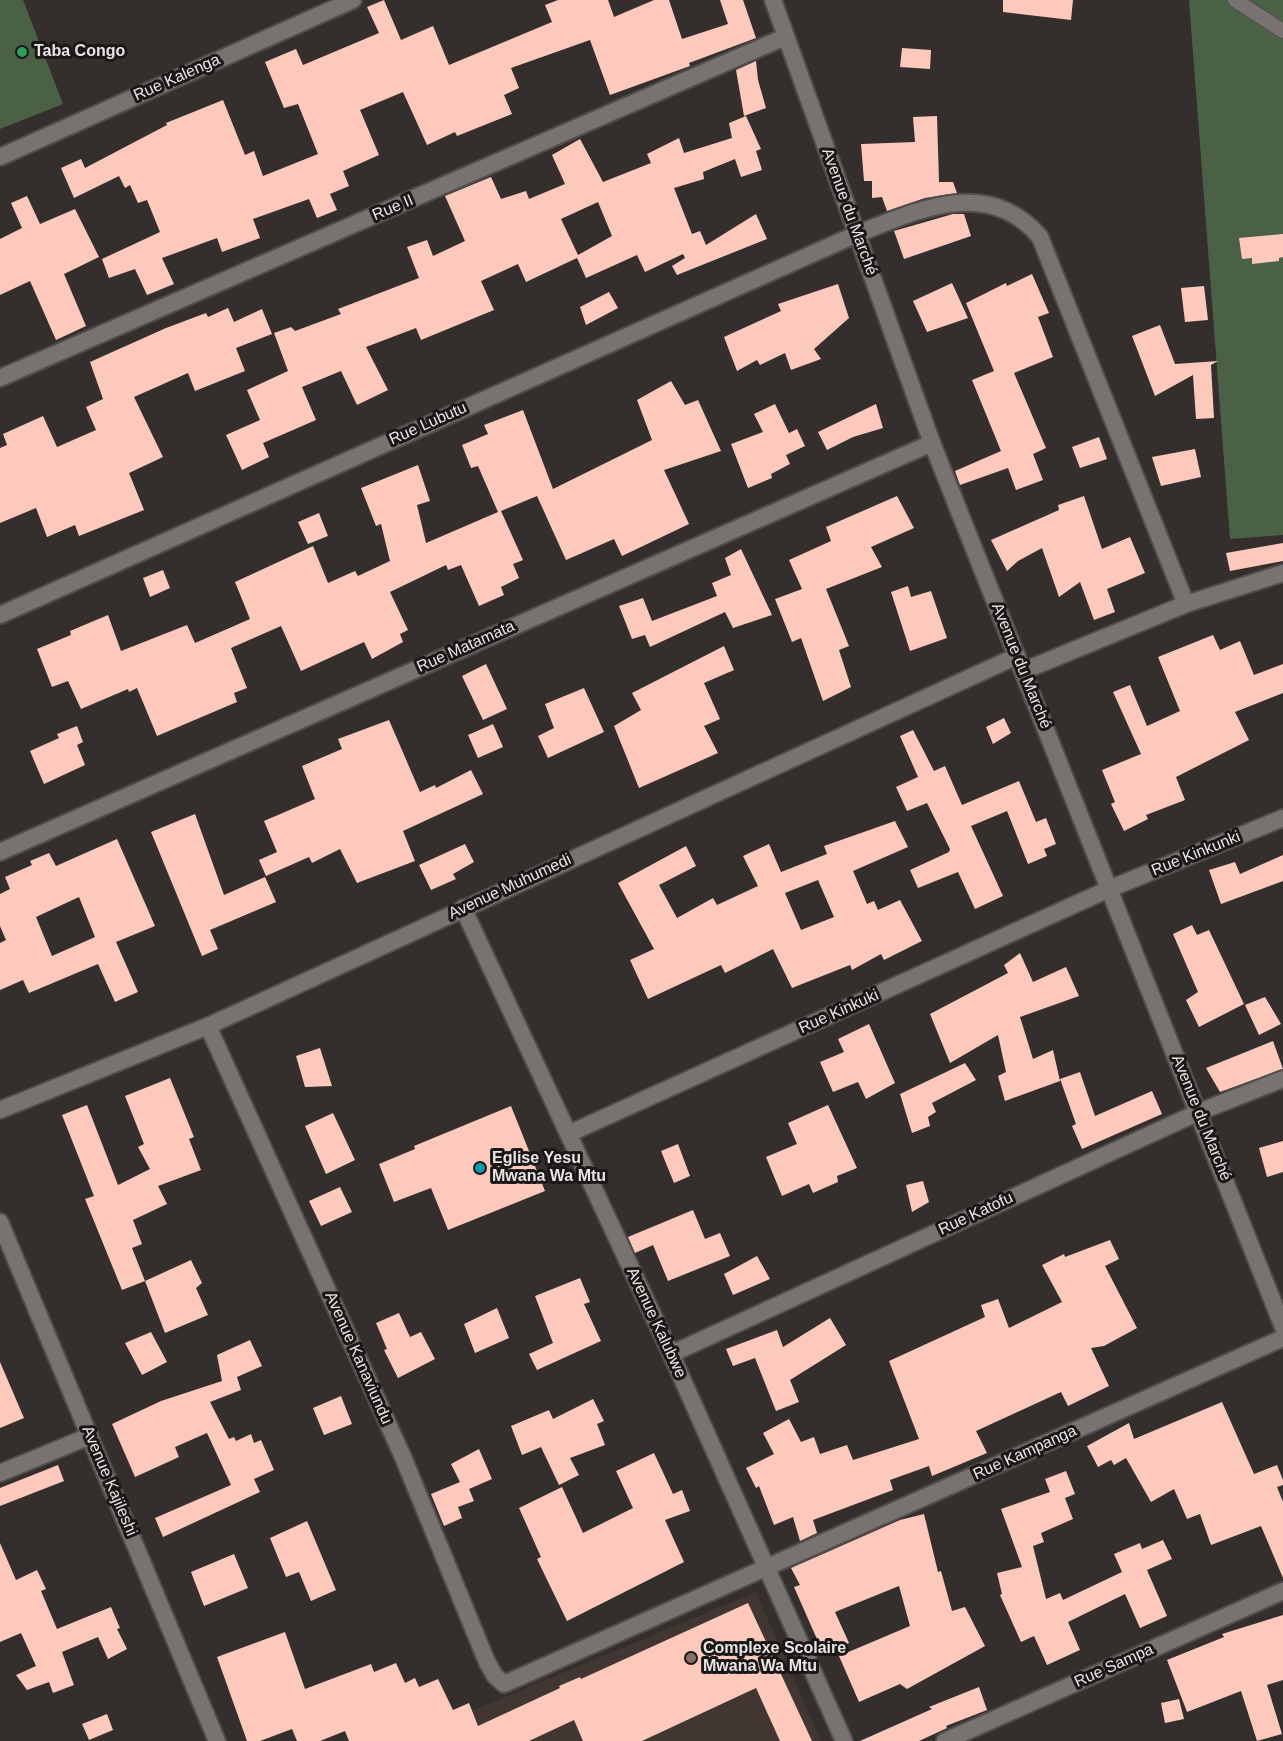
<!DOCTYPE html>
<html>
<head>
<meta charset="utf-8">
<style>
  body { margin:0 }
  canvas { display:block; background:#342f2d }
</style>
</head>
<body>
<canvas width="1283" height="1741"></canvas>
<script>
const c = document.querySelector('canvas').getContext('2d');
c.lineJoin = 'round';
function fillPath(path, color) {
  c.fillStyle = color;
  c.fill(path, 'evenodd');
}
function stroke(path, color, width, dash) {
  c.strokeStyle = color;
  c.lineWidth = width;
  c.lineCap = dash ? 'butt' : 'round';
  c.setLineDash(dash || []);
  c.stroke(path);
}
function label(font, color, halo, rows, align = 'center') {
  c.font = font + ' Helvetica,sans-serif';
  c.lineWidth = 6;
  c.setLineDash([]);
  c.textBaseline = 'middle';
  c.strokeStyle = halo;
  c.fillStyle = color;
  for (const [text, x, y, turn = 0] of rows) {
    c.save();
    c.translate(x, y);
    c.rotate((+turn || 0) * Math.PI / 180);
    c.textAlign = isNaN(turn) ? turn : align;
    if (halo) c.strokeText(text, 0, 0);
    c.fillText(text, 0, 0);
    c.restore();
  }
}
fillPath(new Path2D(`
  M756,1592L821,1741H400Z`), '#413631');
fillPath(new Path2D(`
  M0,0H23L63,104L0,129Z
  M1189,0H1283V535L1230,539Z`), '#4b6146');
fillPath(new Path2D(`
  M384,0L401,40L433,26L449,65L552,22L545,5L558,0H608L614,17L654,0H669L682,39L728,24L720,0H743L756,38L689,63L690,66L610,95L590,40L511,68L519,88L504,95L512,114L457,136L455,132L427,145L403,92L360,110L379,155L343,171L349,186L330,194L337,210L317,218L309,199L253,219L260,238L222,252L217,238L162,258L174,284L147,295L135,269L109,278L102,259L160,232L147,200L138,203L130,185L125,188L119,176L74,198L61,168L81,159L85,168L167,125L166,123L223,100L245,155L254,151L263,176L318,154L298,104L284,108L265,62L296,49L303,65L379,33L367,7Z
  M1003,0H1073L1071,20L1003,12Z
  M902,48L931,50L930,69L900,67Z
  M756,61L758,80L766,108L744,116L736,70Z
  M746,116L761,149L756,151L762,170L741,177L735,159L703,172L704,179L674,188L692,234L700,231L706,245L756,214L767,239L677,275L672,266L685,258L683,254L645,272L637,255L586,278L577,258L526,282L518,264L481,281L494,310L421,340L416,328L366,347L388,390L357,405L341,371L302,387L316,420L263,443L269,457L242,470L226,435L260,420L247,390L288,371L274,333L291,327L295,331L341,314L338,309L419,278L407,247L427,240L433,256L465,241L445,196L491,177L501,199L526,191L529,199L565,184L552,155L580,139L603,182L651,163L647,154L679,138L684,153L732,138L729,123ZM598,202L612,236L578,255L561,219Z
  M937,116L939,182H953L957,193L925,198L887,211L882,197L872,198V181H864L861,144L915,142L913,117Z
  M27,196L40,224L75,209L99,257L64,274L86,326L56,340L30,281L0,295V239L22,228L11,203Z
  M953,214H964L971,236L904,259L894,231Z
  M1283,234V257L1279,258V261L1252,264V258L1242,259L1239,238Z
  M1032,274L1049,313L1038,317L1053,357L1014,373L1046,448L1033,454L1043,480L1016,490L1008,468L960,485L955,471L1001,451L972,380L994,371L966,303L1006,283L1007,286Z
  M952,283L968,318L927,332L913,301Z
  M838,284L849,318L814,349L821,359L791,370L785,353L760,365L757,360L737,371L724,337L781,311L778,304Z
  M1204,286L1208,320L1185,322L1181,288Z
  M609,292L618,308L586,325L580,307Z
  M228,308L234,322L262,309L272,334L236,348L245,371L195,391L188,373L134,397L163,457L129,473L144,510L79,536L75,525L47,537L36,508L0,523V448L7,445L3,434L43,416L57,447L96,430L86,407L103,399L90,362L166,328L206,313L208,317Z
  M1160,325L1175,364L1218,361L1211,365L1214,418L1196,419L1193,375L1155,396L1132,336Z
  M671,381L685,405L698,400L721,451L664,470L689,524L622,556L614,539L566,560L537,496L501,511L523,560L513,564L519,578L501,587L504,595L479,606L461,565L448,570L446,565L390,592L408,630L400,634L403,642L372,659L364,642L301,671L281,626L231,648L247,688L234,693L237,702L157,736L137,688L129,692L128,689L81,709L68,681L52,687L37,649L71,635L70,631L108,615L121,651L187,625L195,643L250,619L235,582L313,546L328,583L355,571L358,576L390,561L381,524L376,526L361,488L418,465L430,501L417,505L426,543L498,512L478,466L471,468L462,445L488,434L484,425L523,410L553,489L652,440L637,400Z
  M775,404L789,433L797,429L805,446L786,455L790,464L771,474L772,478L748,488L731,444L763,432L754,414Z
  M876,404L883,428L853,437L827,450L818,432Z
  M1099,437L1107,459L1080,468L1072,447Z
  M1195,449L1201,477L1161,486L1152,457Z
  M897,496L914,528L871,547L882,567L826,589L849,646L839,650L851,687L823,701L801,638L792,642L775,599L802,589L789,560L831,541L826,527Z
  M1084,496L1102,549L1130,537L1145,573L1107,589L1115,612L1094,620L1080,582L1059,597L1042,548L1018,561L1007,571L991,540L1059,510L1058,505Z
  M319,513L328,536L308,544L298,522Z
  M1283,543V561L1230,571L1226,553Z
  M741,549L772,615L733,628L725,612L650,647L645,635L632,639L619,606L643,598L652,621L717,596L712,583L731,575L725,558Z
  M163,570L170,588L150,597L143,578Z
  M908,586L911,597L931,591L947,638L910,651L891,592Z
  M1213,635L1220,650L1240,641L1254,675L1283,664V693L1235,712L1249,740L1176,777L1185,800L1146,815L1148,819L1124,831L1111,804L1115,802L1102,770L1141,754L1113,692L1130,685L1147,726L1180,711L1158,657Z
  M724,646L734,670L704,683L720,719L704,726L718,753L639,788L614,726L641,710L632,693Z
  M486,664L507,709L483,720L462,676Z
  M584,688L604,732L548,758L538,736L554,728L545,704Z
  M1004,718L1011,733L993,744L986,727Z
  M389,720L420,792L435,785L436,788L471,770L483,794L403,831L415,861L357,883L340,849L312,863L309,857L266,876L259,860L277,852L264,821L315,799L302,766L342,749L338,739Z
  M493,724L503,747L478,758L468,735Z
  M77,726L83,742L77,745L85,765L44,784L30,751L59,738L57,734Z
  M913,730L934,771L945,766L962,805L1019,781L1036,822L1046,818L1056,844L1044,849L1047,856L1028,864L1007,811L971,826L1003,896L975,909L958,872L918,888L910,870L949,852L950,849L927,803L907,811L896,787L918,777L900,736Z
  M195,814L224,895L265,877L276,902L210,930L218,949L202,956L151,832Z
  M895,821L908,847L853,871L867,904L874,901L878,910L900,900L922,941L884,960L881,954L852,970L850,965L792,988L773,949L725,973L721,965L648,999L630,960L654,949L618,883L686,846L696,866L659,885L677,918L713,898L717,905L758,886L743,856L769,844L781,872L827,854L824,846ZM818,880L834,917L801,930L785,893Z
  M117,839L155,926L116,942L138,992L115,1002L98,964L29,993L23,980L0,990V943L6,940L0,926V894L10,889L5,877L32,865L30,861L49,853L56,866ZM79,897L95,937L52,956L36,917Z
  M465,844L474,862L453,874L456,879L431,890L419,865Z
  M1283,855V881L1221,904L1209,870L1235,862L1240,874Z
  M1192,925L1197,935L1209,930L1244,1004L1199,1027L1186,1000L1198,992L1173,934Z
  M1020,953L1033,982L1066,967L1079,996L1020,1017L1033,1059L1053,1050L1060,1081L1005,1101L998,1076L1006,1072L998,1035L950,1063L930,1014L1008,973L1004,965Z
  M1265,997L1281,1024L1259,1035L1245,1005Z
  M869,1024L895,1083L866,1099L858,1082L833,1092L820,1062L844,1052L838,1039Z
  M1273,1041L1283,1069L1220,1092L1206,1068Z
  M320,1048L332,1086L305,1087L296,1056Z
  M965,1063L976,1080L932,1103L936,1112L928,1117L930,1126L912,1133L900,1094Z
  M1080,1072L1095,1116L1152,1091L1162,1114L1082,1149L1072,1126L1076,1124L1060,1079Z
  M170,1078L194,1137L189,1139L201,1170L158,1186L167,1204L133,1220L142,1244L132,1248L145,1281L191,1260L202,1283L196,1288L208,1315L165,1333L145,1281L122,1290L85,1199L94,1196L62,1115L87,1105L118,1185L150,1169L138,1147L144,1144L125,1096Z
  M828,1105L857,1168L837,1176L838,1182L813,1193L809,1184L782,1196L766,1157L797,1144L788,1123Z
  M511,1106L545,1191L448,1230L431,1188L394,1202L379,1164L415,1149L414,1146Z
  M333,1113L355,1160L326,1174L305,1126Z
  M1283,1141V1172L1267,1177L1259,1148Z
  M678,1144L690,1176L674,1183L661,1151Z
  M923,1181L929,1202L912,1212L906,1185Z
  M340,1187L352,1212L321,1226L309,1201Z
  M693,1210L705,1239L720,1233L730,1256L668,1281L653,1245L635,1253L628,1237Z
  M1110,1240L1119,1259L1105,1266L1137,1328L1104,1346L1091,1348L1109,1386L1068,1406L1061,1392L976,1431L987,1453L932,1476L929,1466L890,1480L893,1490L813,1520L817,1533L800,1541L793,1517L774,1525L759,1486L756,1488L746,1468L774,1454L763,1433L789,1419L801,1442L814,1437L820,1454L847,1445L853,1460L919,1439L889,1361L985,1317L981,1305L998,1299L1009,1328L1062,1302L1042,1265L1064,1254L1065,1257Z
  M757,1256L770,1279L733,1295L724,1274Z
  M580,1278L590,1302L584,1304L601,1341L537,1370L529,1354L553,1343L535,1296Z
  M497,1308L509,1338L475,1353L464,1324Z
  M399,1313L410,1337L421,1332L435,1359L398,1378L384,1350L387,1349L376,1323Z
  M830,1318L846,1345L790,1380L799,1402L776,1411L755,1358L733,1366L726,1349L777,1330L783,1347Z
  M151,1332L167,1362L142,1375L125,1343Z
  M250,1340L262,1366L237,1377L241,1390L210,1402L229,1439L234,1437L236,1441L251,1434L254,1443L261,1440L274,1470L254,1479L260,1492L163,1537L155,1518L231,1485L207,1433L175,1447L179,1457L135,1477L112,1424L161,1401L222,1381L217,1355Z
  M0,1362L24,1418L0,1428Z
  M341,1396L352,1424L324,1435L313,1408Z
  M593,1399L604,1421L597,1424L605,1445L570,1458L579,1475L559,1485L541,1447L522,1455L511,1426L549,1410L553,1419Z
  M1222,1402L1254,1474L1277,1465L1283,1480V1485L1277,1487L1283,1502V1578L1261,1526L1211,1545L1200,1514L1187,1519L1174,1489L1151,1502L1126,1458L1114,1465L1111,1460L1098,1467L1087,1446L1129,1423L1134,1439Z
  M479,1449L492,1479L469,1489L474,1501L458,1507L462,1518L444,1526L431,1494L460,1482L451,1464Z
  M654,1453L673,1494L682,1490L690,1511L665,1520L684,1562L567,1621L537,1559L541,1557L519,1508L562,1487L583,1533L633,1508L616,1471Z
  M58,1465L64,1481L0,1506V1488Z
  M1066,1471L1075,1494L1065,1498L1073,1519L1041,1533L1044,1542L1033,1546L1046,1599L1060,1593L1063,1600L1122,1572L1114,1554L1140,1543L1142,1549L1163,1540L1172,1559L1147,1570L1167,1616L1140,1628L1125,1594L1068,1622L1080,1650L1047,1665L1034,1636L1021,1642L1000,1595L1002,1594L997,1573L1022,1567L1001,1509L1050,1492L1045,1479Z
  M924,1514L938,1572L941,1571L952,1611L965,1607L985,1646L907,1689L900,1684L859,1702L839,1656L910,1626L899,1586L835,1612L849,1643L824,1655L794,1587L800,1585L791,1568L900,1520Z
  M307,1521L336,1590L311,1601L299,1572L286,1577L270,1538Z
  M0,1543L16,1580L37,1570L46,1589L41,1591L57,1629L111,1607L120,1628L117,1629L127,1649L108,1659L98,1637L62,1652L74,1685L53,1693L49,1682L27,1690L16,1675L36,1666L21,1633L0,1642Z
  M234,1554L248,1588L204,1606L191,1572Z
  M748,1603L812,1741H780L756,1688L642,1741H583L574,1720L529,1741H349L345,1731L320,1741H297L292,1729L260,1741H247L217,1657L285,1632L305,1689L371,1664L374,1672L396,1663L405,1683L415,1678L419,1687L438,1679L453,1710L469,1703L478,1726L560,1688L559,1686L580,1677L581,1679Z
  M1283,1615V1680L1267,1685L1282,1734L1257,1741L1241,1691L1187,1712L1167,1660L1224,1637L1222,1634Z
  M979,1687L987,1710L946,1726L947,1728L919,1741H860L932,1709L929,1707Z
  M1179,1699L1184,1719L1165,1723L1161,1703Z
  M107,1714L113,1730L89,1740L82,1724Z`), '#fdc9bd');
const service = new Path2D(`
  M1235,0L1283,31`);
const minor = new Path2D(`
  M0,157L353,0
  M0,378L785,37
  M0,615L857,234C918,210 989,176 1040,237L1186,604
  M1023,671L1186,604L1283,573
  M0,852L932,443
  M463,908L671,1354L844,1741
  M208,1026L403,1457L487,1662L495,1676L504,1684L1283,1338
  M0,1110L208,1026L1017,656
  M568,1134L1109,889L1283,818
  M0,1222L217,1741
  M671,1354L1199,1112L1283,1079
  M0,1473L90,1436
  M945,1741L1283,1591`);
const tertiary = new Path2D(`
  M773,0L932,443L1283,1327`);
stroke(service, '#514d4c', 16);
stroke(minor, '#514d4c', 20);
stroke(tertiary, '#514d4c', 20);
stroke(service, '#787370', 14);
stroke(minor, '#787370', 16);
stroke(tertiary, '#787370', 16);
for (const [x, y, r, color] of [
  [22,52,6,"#2e9e5b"],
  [480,1168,6,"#0f9aa8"],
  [691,1658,6,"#8d6e63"]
]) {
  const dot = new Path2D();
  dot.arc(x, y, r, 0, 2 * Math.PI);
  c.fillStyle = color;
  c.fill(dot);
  stroke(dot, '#1a1817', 2);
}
label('bold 16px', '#e8e5e4', '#1a1817', [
  ["Taba Congo",34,52],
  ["Eglise Yesu",492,1159],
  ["Mwana Wa Mtu",492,1177],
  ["Complexe Scolaire",703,1649],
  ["Mwana Wa Mtu",703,1667]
], 'left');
label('16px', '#e8e5e4', '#1a1817', [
  ["Rue Kalenga",177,78,-24],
  ["Rue II",393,208,-23],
  ["Avenue du Marché",849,212,70],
  ["Rue Lubutu",428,424,-24],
  ["Rue Matamata",466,647,-24],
  ["Avenue du Marché",1021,666,68],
  ["Rue Kinkunki",1196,854,-22],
  ["Avenue Muhumedi",510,887,-25],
  ["Rue Kinkuki",839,1012,-24],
  ["Avenue du Marché",1201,1118,68],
  ["Rue Katofu",976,1214,-25],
  ["Avenue Kalubwe",656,1323,65],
  ["Avenue Kanaviundu",358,1358,66],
  ["Rue Kampanga",1025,1453,-24],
  ["Avenue Kajileshi",109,1481,67],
  ["Rue Sampa",1114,1666,-24]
]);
</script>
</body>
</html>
